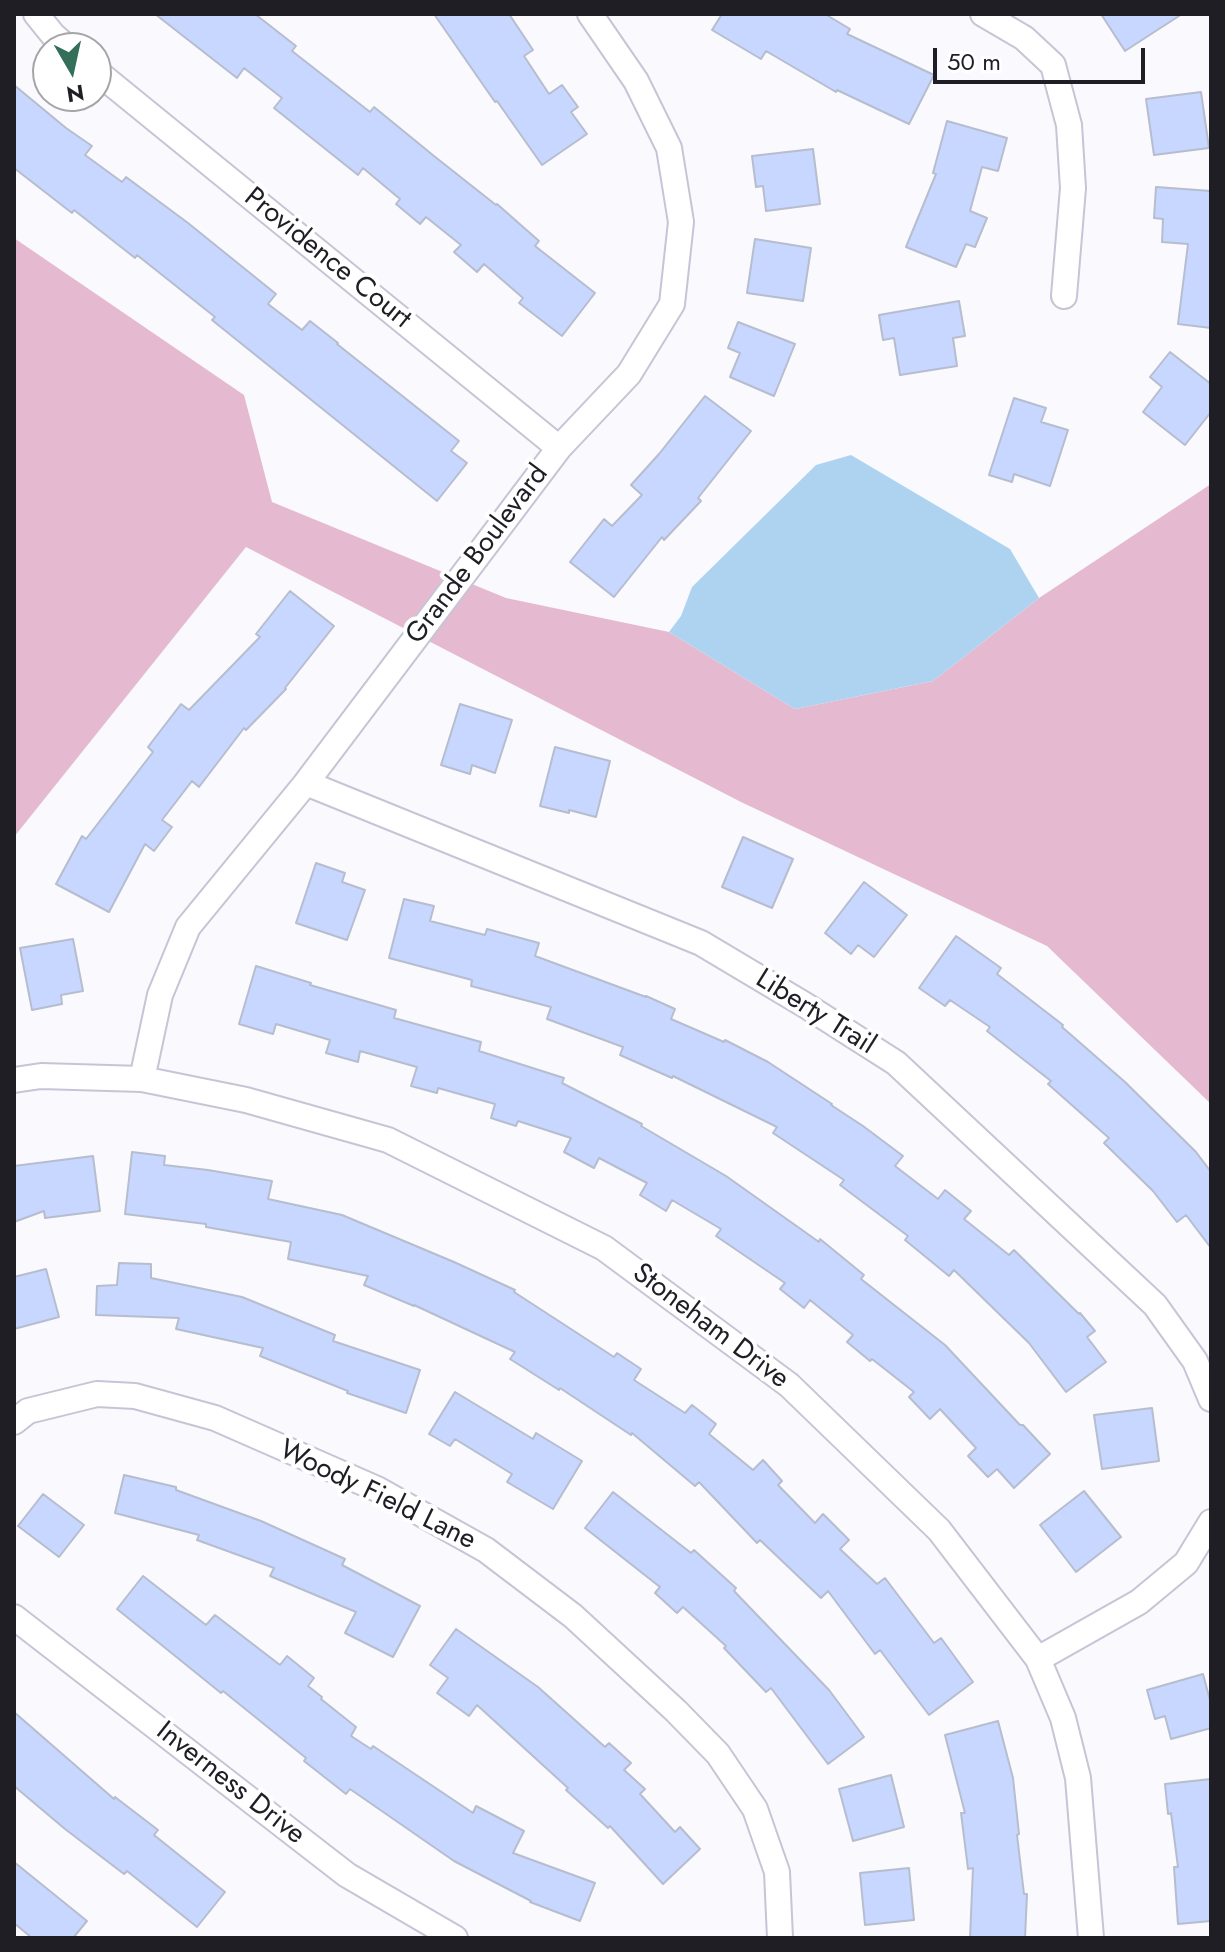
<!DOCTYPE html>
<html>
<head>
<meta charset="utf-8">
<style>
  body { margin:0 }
  #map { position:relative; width:1225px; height:1952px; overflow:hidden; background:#faf9fd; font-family:Jost,sans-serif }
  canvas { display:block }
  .frame { position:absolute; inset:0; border:16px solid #1f1e25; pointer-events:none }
  .north { position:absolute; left:32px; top:32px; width:80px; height:80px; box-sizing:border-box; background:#fff; border:2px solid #a5a5a8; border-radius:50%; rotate:171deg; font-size:22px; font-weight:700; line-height:32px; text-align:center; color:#1f1e25 }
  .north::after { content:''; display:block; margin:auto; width:28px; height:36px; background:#346f59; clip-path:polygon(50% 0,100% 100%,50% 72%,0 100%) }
  .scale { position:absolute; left:933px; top:48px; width:212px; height:36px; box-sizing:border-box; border:4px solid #1f1e25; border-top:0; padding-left:10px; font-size:24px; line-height:28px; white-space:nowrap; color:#1f1e25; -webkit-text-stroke:6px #fff; paint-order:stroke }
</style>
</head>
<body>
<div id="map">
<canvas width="1225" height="1952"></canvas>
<div class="frame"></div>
<div class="north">N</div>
<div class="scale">50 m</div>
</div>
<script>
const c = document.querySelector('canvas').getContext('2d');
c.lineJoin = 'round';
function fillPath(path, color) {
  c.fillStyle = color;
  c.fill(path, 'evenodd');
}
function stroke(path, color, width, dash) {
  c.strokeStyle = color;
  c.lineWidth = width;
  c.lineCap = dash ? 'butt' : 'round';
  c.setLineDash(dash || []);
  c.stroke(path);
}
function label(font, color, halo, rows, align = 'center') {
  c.font = font + ' Jost,sans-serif';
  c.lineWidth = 8;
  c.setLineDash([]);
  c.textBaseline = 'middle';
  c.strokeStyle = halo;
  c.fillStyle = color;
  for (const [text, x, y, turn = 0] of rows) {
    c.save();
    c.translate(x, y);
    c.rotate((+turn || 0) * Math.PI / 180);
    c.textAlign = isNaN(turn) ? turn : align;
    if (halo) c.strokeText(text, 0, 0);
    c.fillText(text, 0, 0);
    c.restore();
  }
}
fillPath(new Path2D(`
  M14,238L244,395L272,502L506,598L669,632L795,709L933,681L1039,598L1211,484V1104L1047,946L741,802L246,547L14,837Z`), '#e5bad1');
fillPath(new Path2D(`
  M851,455L1010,549L1039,598L933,681L795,709L669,632L681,616L692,587L816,465Z`), '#aed3f1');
const building = new Path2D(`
  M155,14H255L296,46L292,51L370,112L374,107L434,156L496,205L497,204L539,241L535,246L595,293L562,336L519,303L523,298L484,264L477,272L454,252L461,245L426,217L420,224L396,204L400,199L363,168L358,175L274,108L282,98L244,68L237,78Z
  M434,14H509L533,50L524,56L549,94L562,85L578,107L571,112L587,134L542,165L497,101L495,102Z
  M722,14H825L850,29L847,34L934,75L909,124L837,90L836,92L766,51L761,59L712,30Z
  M1101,14H1182L1125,51Z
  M14,85L66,128L92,146L85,155L122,182L126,177L188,223L276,294L268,304L302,330L310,321L338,343L337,344L459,441L451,451L467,463L437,501L212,320L215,317L137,255L135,258L74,210L72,213L14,168Z
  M1201,92L1209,148L1154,155L1146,99Z
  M947,121L1007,138L998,171L982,167L970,211L987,218L975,247L966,244L956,267L906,247L936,174L933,173Z
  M813,149L820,204L766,211L763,186L756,187L752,156Z
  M1156,187L1211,191V328L1178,324L1188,244L1162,242L1163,219L1154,218Z
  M755,239L811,248L803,301L747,293Z
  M959,301L965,336L953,338L957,366L900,375L894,338L883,340L879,315Z
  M738,322L795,344L774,396L730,377L740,353L728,348Z
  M1170,352L1211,384V412L1185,445L1143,412L1162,387L1150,377Z
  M705,396L751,431L698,498L701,501L664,540L662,537L614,597L570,562L604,519L612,526L642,495L631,485L659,454Z
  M1014,398L1046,408L1041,422L1068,430L1050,486L1014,474L1012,482L989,475Z
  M290,591L334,626L285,688L286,689L246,730L244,728L199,787L192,781L162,820L172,827L154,851L145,844L109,912L56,884L82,836L86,839L153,752L148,747L181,704L189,710L260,637L256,634Z
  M460,704L512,720L495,773L472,765L470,774L441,765Z
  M555,747L610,761L596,817L569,810V813L540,806Z
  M743,837L793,859L772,908L722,887Z
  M316,863L345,873L342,882L365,890L347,940L296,923Z
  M864,882L907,915L874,957L858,945L851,954L825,933Z
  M404,899L434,906L430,921L485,935L487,929L539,943L535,956L646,997V996L675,1009L671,1019L724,1042L725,1040L768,1062L832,1104L831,1105L863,1126L903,1156L895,1166L938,1199L945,1190L971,1211L964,1219L1009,1255L1014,1250L1079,1314L1080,1313L1095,1331L1087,1337L1106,1362L1066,1392L1029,1343L954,1270L949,1276L905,1240L908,1236L840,1185L844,1180L773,1133L777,1127L673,1076L672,1078L620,1055L623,1047L547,1019L551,1007L471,986L472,980L389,958Z
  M956,936L1001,968L997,974L1063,1025L1062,1027L1125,1082L1196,1152L1211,1172V1248L1186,1215L1177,1222L1153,1191L1104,1143L1109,1138L1048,1084L1051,1081L987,1031L990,1027L950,1000L945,1006L919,988Z
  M73,939L83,991L61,995L62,1004L32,1010L20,948Z
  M256,966L311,983L310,985L396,1010L394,1018L481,1042L479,1051L564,1078L562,1083L642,1124L641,1126L726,1176L819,1242L820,1239L864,1275L861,1279L945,1345L1020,1425H1023L1050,1454L1014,1488L997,1469L988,1477L968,1456L976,1448L940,1409L930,1419L909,1397L914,1392L872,1359L870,1361L847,1342L853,1335L810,1300L804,1308L780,1289L785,1283L716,1236L721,1229L672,1200L666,1211L640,1195L647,1183L599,1158L594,1168L564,1152L571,1138L518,1121L516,1126L491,1118L495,1104L438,1088L437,1093L411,1086L417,1067L360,1051L358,1062L326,1053L330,1040L276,1024L273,1034L239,1024Z
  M132,1152L165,1156L164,1165L208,1170L272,1181L268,1199L342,1215L454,1262L515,1290L514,1292L614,1357L617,1353L641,1369L634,1380L685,1413L692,1405L716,1424L709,1434L753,1470L763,1460L782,1481L778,1485L815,1523L823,1514L849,1540L840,1549L877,1584L885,1578L934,1643L941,1638L973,1682L929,1715L880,1650L875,1654L828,1591L821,1598L760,1540L757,1543L699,1482L695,1486L632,1433L631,1435L560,1388L559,1390L510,1359L515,1352L414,1305V1306L364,1285L368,1276L288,1259L291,1242L206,1227V1224L125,1214Z
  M93,1156L100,1211L45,1218L44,1211L14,1222V1166Z
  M119,1263L151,1264V1278L242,1297L335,1335L333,1341L420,1370L406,1413L347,1393L348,1391L260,1356L263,1348L176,1329L179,1318L96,1315L97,1286L117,1285Z
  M46,1269L59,1317L14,1329V1277Z
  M455,1392L533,1439L536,1433L582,1461L553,1509L507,1482L512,1474L455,1439L450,1446L429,1434Z
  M1152,1408L1159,1461L1102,1469L1094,1415Z
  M124,1475L176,1487V1490L261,1521L345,1559L342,1565L420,1606L393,1657L345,1633L356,1612L270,1576L274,1568L197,1540L199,1535L115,1513Z
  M1084,1491L1121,1537L1076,1572L1040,1525Z
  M613,1492L691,1553L694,1550L736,1588L734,1591L829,1690L864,1737L828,1764L771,1688L766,1692L724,1648L726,1646L683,1607L677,1613L655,1593L660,1587L585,1528Z
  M43,1494L84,1525L59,1557L18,1526Z
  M143,1576L206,1625L215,1615L280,1665L287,1656L314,1678L308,1686L322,1697L321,1699L356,1727L351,1736L371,1749L373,1746L473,1813L476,1806L524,1831L513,1853L595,1883L580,1921L530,1902L531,1901L454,1861L350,1789L346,1794L304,1761L306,1758L223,1691L221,1693L117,1609Z
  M456,1629L538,1687L605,1747L609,1743L631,1763L624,1770L645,1789L640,1794L675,1832L680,1827L700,1849L663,1884L610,1826L608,1828L566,1790L568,1788L477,1705L469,1716L437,1693L448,1678L430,1665Z
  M1203,1674L1211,1704V1728L1171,1739L1165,1716L1155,1719L1147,1690Z
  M14,1712L114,1799L115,1797L158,1830L154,1835L225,1892L197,1927L127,1871L124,1874L65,1829L14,1786Z
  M998,1721L1013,1778L1019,1834L1017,1835L1024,1894H1027L1025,1938H970L973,1868L968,1869L961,1813H965L945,1735Z
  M891,1775L904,1827L853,1841L839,1789Z
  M1211,1779V1921L1178,1924L1174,1867H1178L1171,1813L1168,1814L1165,1784Z
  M14,1862L87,1921L73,1938H32L14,1923Z
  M909,1868L914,1920L865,1925L860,1873Z`);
fillPath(building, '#c8d7ff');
stroke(building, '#b6bdce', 2);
const street = new Path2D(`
  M36,14L53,35L68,48
  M983,14L1024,38L1053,65L1069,125L1073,188L1064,296
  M96,71L559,448
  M306,783L701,943L805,1005L896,1063L1155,1305L1195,1361L1211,1399
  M142,1079L160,995L188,927L306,783L559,448L629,374L672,304L681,222L669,148L636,81L590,14
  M14,1080L41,1076L142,1079L246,1100L388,1140L604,1248L789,1385L939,1530L1038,1659L1063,1718L1078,1778L1091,1938
  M14,1422L28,1411L97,1394L135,1396L215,1418L377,1489L486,1550L573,1616L676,1711L718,1754L755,1809L777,1872L780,1938
  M14,1617L347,1875L455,1938
  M1038,1659L1139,1602L1186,1563L1211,1522`);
stroke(street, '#c7c4d6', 28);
stroke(street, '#fff', 24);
label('28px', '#1f1e25', '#fff', [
  ["Providence Court",327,259,39],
  ["Grande Boulevard",478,555,-53],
  ["Liberty Trail",815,1013,32],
  ["Stoneham Drive",710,1327,37],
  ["Woody Field Lane",377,1496,26],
  ["Inverness Drive",230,1784,38]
]);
</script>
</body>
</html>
